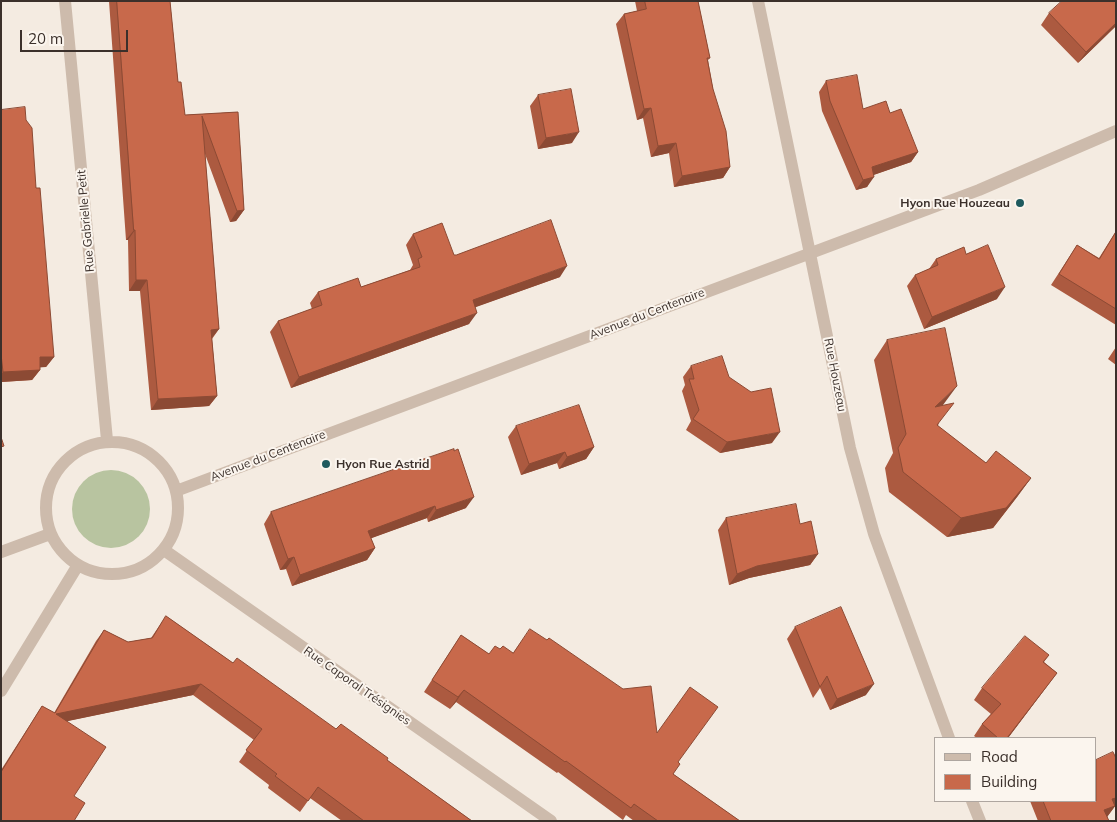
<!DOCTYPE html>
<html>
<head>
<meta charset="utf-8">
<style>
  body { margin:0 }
  #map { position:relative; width:1117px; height:822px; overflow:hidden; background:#f4ebe1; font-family:Mulish,sans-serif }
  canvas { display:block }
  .frame { position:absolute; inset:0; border:2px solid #3b302b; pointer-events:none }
  .legend { position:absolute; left:934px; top:737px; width:162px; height:65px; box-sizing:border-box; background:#fbf5ee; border:1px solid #aea6a0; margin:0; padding:6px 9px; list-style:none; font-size:15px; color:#3b302b }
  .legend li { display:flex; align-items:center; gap:10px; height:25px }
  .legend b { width:25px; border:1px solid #aea6a0 }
  .scale { position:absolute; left:20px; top:30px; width:108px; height:22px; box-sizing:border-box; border:2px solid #3b302b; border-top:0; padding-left:6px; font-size:15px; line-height:18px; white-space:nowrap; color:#3b302b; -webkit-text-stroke:4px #fbf5ee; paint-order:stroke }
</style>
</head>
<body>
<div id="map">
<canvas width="1117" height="822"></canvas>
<div class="frame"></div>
<ul class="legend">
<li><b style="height:6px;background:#cdbbac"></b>Road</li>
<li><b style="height:14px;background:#c8694b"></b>Building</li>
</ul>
<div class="scale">20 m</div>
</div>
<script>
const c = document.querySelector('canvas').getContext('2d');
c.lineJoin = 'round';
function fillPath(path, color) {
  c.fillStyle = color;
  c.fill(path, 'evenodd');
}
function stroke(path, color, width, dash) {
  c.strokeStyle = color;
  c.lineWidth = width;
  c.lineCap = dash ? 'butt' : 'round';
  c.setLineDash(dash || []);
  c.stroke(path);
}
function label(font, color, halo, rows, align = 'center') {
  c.font = font + ' Mulish,sans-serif';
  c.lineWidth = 4;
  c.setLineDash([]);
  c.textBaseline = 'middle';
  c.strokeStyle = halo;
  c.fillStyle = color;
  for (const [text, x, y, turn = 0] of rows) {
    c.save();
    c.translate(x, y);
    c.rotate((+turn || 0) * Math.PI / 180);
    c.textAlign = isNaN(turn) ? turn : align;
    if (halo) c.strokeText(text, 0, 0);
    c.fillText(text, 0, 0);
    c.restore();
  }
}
fillPath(new Path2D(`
  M72 509a39 39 0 1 1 78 0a39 39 0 1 1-78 0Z`), '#b8c4a0');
stroke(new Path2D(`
  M65,1L107,440
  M758,1L850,448L874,534L949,738
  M46 508a66 66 0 1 1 132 0a66 66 0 1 1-132 0Z
  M176,491L979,190L1116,131
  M164,550L551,821
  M1,552L50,534
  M1,691L78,565
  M972,801L980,821`), '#cdbbac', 12);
fillPath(new Path2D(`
  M109,1H170L178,82L185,115L238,112L244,210L236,221L230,222L205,154L219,329L212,339L217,396L209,406L151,410L140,291H129L128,240H126Z
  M635,1H698L710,58L708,60L713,89L730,167L723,178L674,187L669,153L651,157L643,118L637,120L616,24L624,14L637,11Z
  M1116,1V26L1078,63L1041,25L1049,13Z
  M826,81L863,109L890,113L918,152L911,162L873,175L867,187L856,190L822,111L819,92Z
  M538,95L572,143L538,149L530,106Z
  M1,110L26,120L36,188L54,357L46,367H40V370L32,380L1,382Z
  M1116,231V325L1051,285L1077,245L1099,258Z
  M413,234L454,255L560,277L475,307L469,324L291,388L270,332L278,321L312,309L310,303L318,292L361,287L410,270L413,265L406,245Z
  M966,254L997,299L924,329L907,286L915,275L929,269L936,259Z
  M887,340L943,405L938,426L986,463L1031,478L1017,497L993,528L947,537L889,492L885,468L893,453L874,360Z
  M1116,347V365L1108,359Z
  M691,366L729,377L772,443L720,453L686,430L691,421L682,391L685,385L683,377Z
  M516,426L594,447L586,459L559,469L557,463L521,475L508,437Z
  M454,449L466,508L428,522L427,518L371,538L375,548L367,560L292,586L286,569L280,570L264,524L271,512Z
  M726,518L800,524L818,554L810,565L749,578L729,585L718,530Z
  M166,616L233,663L336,729L387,760L472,821H342L310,798L300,812L268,788L269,785L239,762L254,740L193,695L67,721L74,796L1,821V770L42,706L54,713L96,641L104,630L128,642L151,638Z
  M795,627L866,695L830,710L820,688L813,698L787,639Z
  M461,635L489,654L500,649L513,653L657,733L678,763L673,774L740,821H634L626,815L623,820L558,772L557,773L456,702L450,709L424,692Z
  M1049,655L1044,662L1057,673L1008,738H977L974,736L982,724L991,714L974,700L982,688Z
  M1116,758V805L1107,817L1109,821H1038L1030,801H1096Z`), '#ac5a40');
fillPath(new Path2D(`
  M1116,23V26L1078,63L1086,52Z
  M651,108L643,118L637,120L644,109Z
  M579,132L572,143L538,149L546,138Z
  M676,143L669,153L651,157L658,146Z
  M918,152L911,162L865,178L872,167Z
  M730,167L723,178L674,187L682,176Z
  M874,177L867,187L856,190L863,180Z
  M244,210L236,221L230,222L237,211Z
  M134,230H135L128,240H126Z
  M567,266L560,277L465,311L473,300Z
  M136,280H147L140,291H129Z
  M1005,287L997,299L924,329L932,317Z
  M477,313L469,324L291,388L299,377Z
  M219,329L211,339V330Z
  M40,357H54L46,367L32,368Z
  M40,370L32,380L1,382V374L3,372Z
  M957,386L943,405L935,407Z
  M217,396L209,406L151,410L158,399Z
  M780,432L772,443L720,453L727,442Z
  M594,447L586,459L559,469L567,457Z
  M565,452L557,463L521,475L529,464Z
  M1031,478L1017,497L993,528L947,537L961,518Z
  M474,497L466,508L428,522L436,510Z
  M435,506L427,518L361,542L368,531Z
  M375,548L367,560L292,586L300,575Z
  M818,554L810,565L749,578L729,585L737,574L757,566Z
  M294,557L286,569L280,570L288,559Z
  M1057,673L1008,738H1007Z
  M201,684L193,695L49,725L56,714Z
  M874,684L866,695L830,710L837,699Z
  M464,690L456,702L450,709L458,697Z
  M1116,798V805L1105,810L1115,806L1107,817L1097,821L1112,799Z`), '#8c4a34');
const building = new Path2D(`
  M117,1H170L178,82H181L185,115L238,112L244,210L237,211L202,116L219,329L211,330L217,396L158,399L147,280H136L135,230H134Z
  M645,1H698L710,58H707L713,89L726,131L730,167L682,176L676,143L658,146L651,108L644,109L624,14L646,9Z
  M1062,1H1116V23L1086,52L1049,13Z
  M857,75L863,109L886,101L890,113L901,109L918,152L872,167L874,177L863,180L830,101L826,81Z
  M571,89L579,132L546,138L538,95Z
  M25,107L26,120L32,128L36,188H40L54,357H40V370L3,372L1,354V110Z
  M551,220L567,266L473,300L477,313L299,377L278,321L322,305L318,292L358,278L361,287L420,267L418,259L422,257L413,234L442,223L454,255H456Z
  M1116,232V309L1059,274L1077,245L1099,259Z
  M988,245L1005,287L932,317L915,275L938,265L936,259L964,247L966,254Z
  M945,328L957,386L935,407L954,403L937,425L986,463L996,451L1031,478L1006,508L961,518L903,472L898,448L906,434L887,340Z
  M722,356L729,377L751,392L771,388L780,432L727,442L693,419L699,410L689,379H694L691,366Z
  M579,405L594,447L567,457L565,452L529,464L516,426Z
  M1,437L4,446L1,447Z
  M454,449V451L458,449L474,497L436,510L435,506L368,531L375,548L300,575L294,557L288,559L271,512Z
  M796,504L800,524L811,521L818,554L757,566L737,574L726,518Z
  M841,607L874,684L837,699L827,676L820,687L795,627Z
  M166,616L233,663L237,658L336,729L341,724L388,758L387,760L472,821H364L318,787L308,801L275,776L277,774L246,750L262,729L201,684L56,714L106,747L74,796L85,803L74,821H1V772L42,706L55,713L104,630L128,642L152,638Z
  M530,629L547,640L549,638L623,689L651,686L657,733L690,687L718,707L678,762L680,764L673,774L740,821H658L634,804L631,808L566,761L565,762L464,690L458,697L432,680L461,635L489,654L495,646L500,649L503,646L513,653Z
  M1025,636L1049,655L1043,662L1057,673L1007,738H998L982,724L1001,704L982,688Z
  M1113,752L1116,758V798L1112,799L1115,806L1104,810L1109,821H1051L1043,801H1096V760Z`);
fillPath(building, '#c8694b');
stroke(building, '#8c4a34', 1);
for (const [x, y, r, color] of [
  [1020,203,5,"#1f5a5e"],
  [326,464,5,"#1f5a5e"]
]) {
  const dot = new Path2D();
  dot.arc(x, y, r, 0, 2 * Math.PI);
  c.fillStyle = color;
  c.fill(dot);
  stroke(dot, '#fbf5ee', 2);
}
label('bold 12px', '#3b302b', '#fbf5ee', [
  ["Hyon Rue Houzeau",1010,203],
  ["Hyon Rue Astrid",336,464,"left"]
], 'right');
label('12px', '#3b302b', '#fbf5ee', [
  ["Rue Gabrielle Petit",86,221,-95],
  ["Avenue du Centenaire",647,314,-21],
  ["Rue Houzeau",835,375,79],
  ["Avenue du Centenaire",268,456,-21],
  ["Rue Caporal Trésignies",357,686,35]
]);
</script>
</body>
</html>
